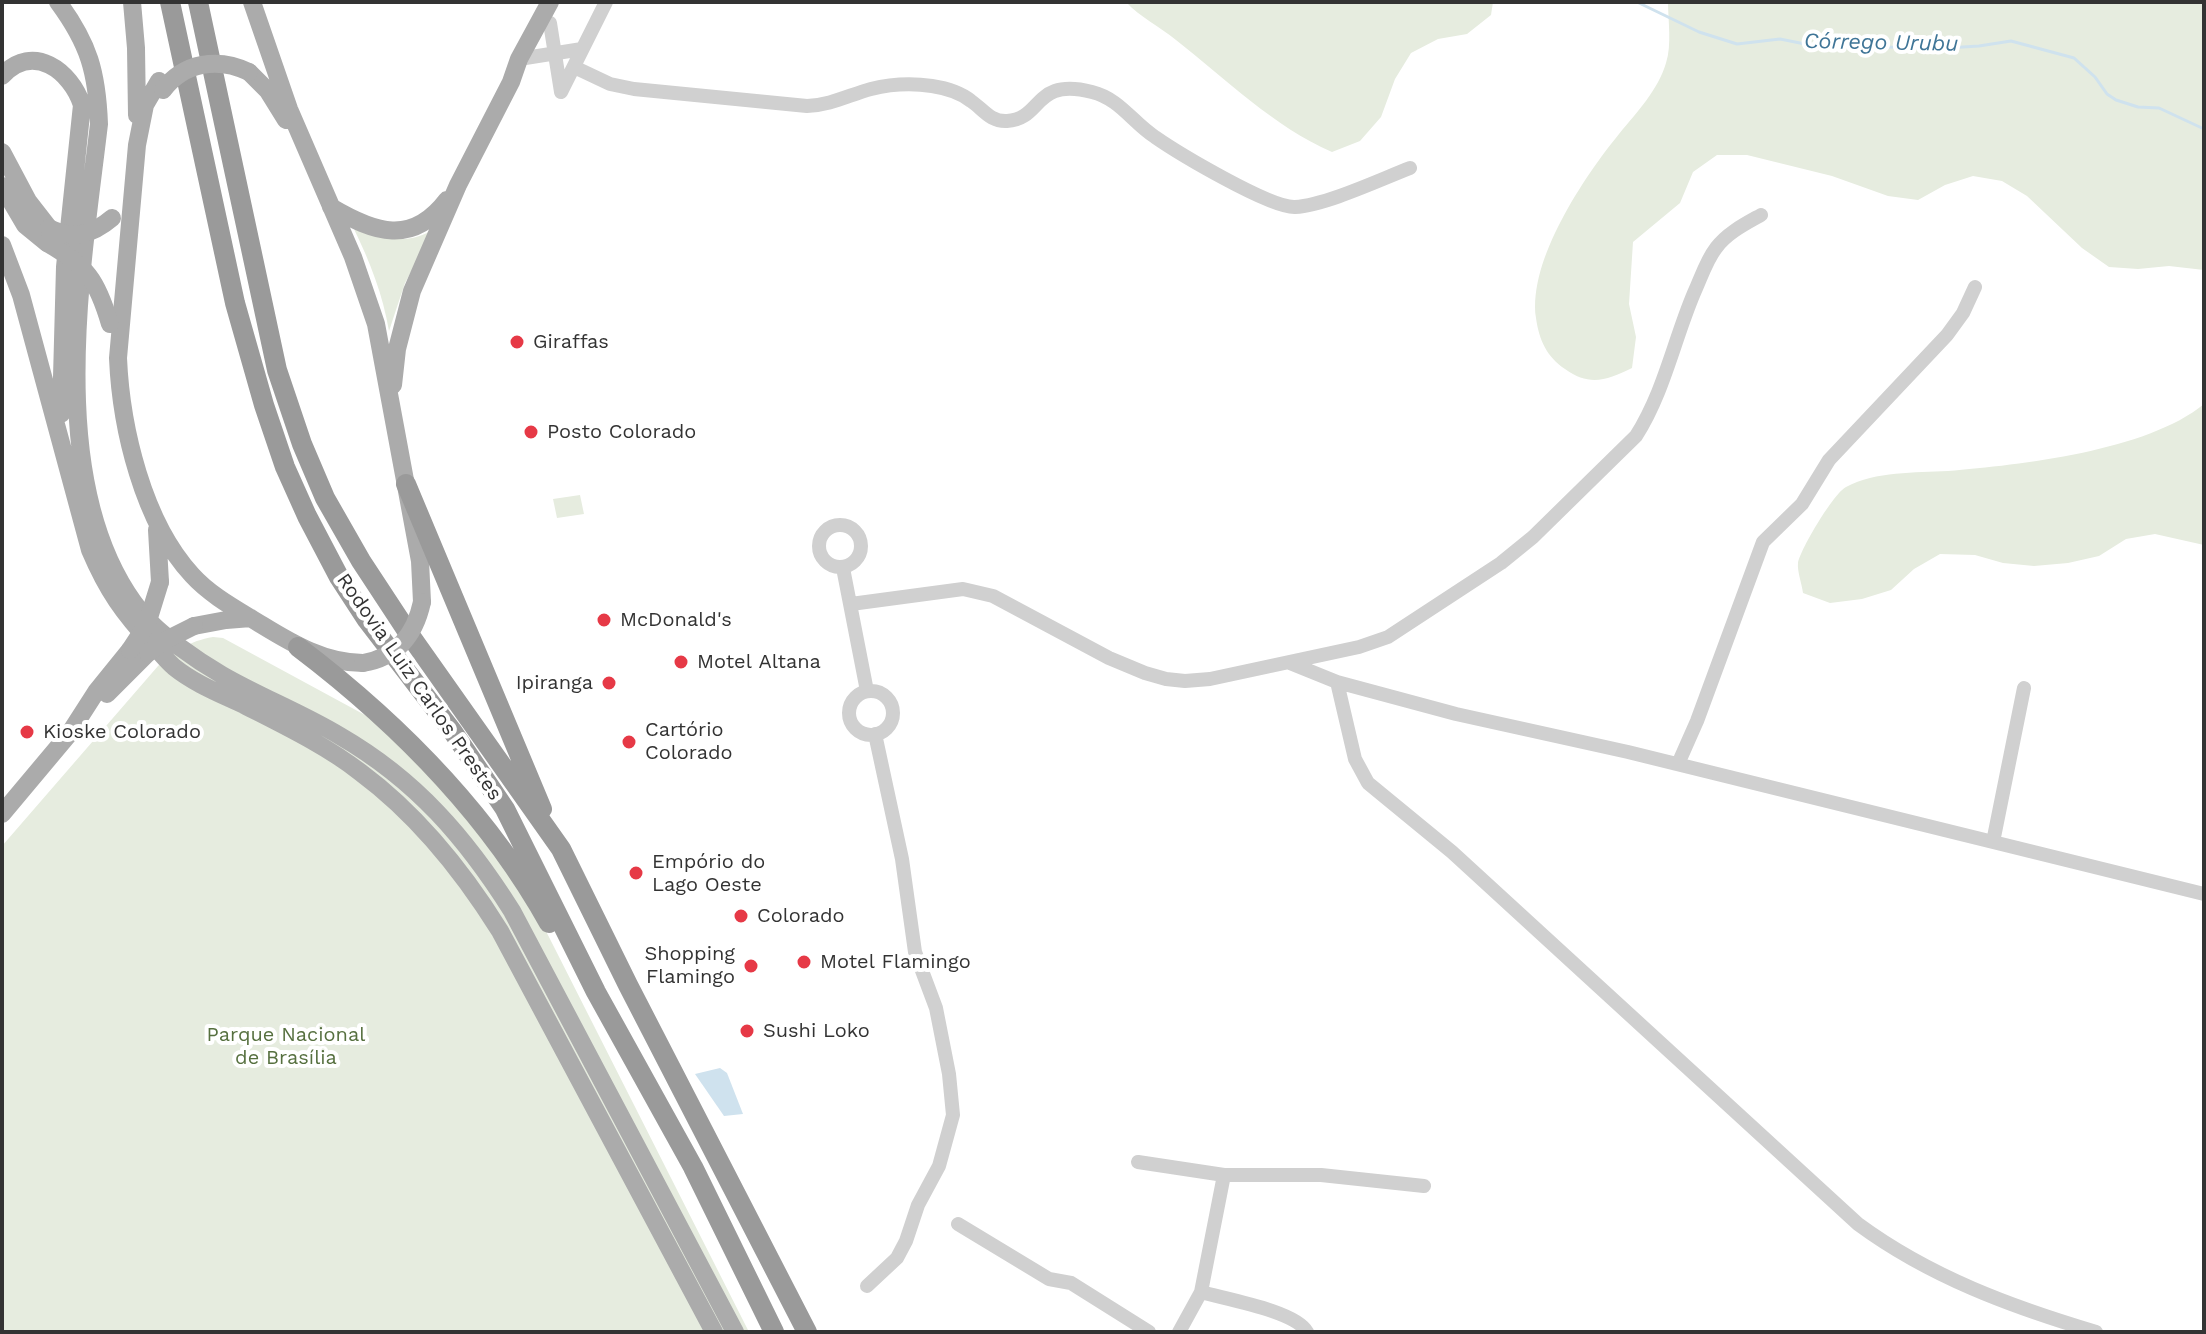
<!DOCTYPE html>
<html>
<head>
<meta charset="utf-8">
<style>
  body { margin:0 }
  #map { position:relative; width:2206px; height:1334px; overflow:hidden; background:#fff; font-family:"Work Sans",sans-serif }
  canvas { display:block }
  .frame { position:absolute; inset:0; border:4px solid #333; pointer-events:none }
</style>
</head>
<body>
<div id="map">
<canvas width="2206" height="1334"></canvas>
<div class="frame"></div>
</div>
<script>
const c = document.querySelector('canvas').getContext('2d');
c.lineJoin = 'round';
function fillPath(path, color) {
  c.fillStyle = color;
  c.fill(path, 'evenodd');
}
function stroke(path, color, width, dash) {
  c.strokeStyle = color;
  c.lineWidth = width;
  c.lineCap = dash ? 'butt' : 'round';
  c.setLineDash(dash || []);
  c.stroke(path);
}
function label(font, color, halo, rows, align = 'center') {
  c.font = font + ' "Work Sans",sans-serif';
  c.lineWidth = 8;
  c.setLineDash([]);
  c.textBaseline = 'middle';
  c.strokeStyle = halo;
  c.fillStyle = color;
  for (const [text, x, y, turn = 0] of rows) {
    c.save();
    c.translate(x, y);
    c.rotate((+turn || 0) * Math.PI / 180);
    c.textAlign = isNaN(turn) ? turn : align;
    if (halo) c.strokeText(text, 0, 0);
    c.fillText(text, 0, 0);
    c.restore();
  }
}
fillPath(new Path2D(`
  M1126,2H1493L1491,15L1467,34L1438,39L1411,53L1395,79L1381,117L1360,141L1332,152C1274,127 1226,79 1176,40C1159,26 1141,18 1126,2Z
  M1668,2H2204V270L2169,266L2138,269L2109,267L2082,248L2027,196L2002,181L1973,176L1945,185L1918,200L1888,196L1832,176L1747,155H1717L1693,172L1680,203L1633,242L1629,304L1636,337L1632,368C1607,380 1590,387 1565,369C1547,357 1539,340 1536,318C1528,260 1584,177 1619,134C1637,112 1658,90 1666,63C1672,45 1668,20 1668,2Z
  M434,228L405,283L389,331C383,295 370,262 354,229C377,239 413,246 434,228Z
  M2204,404V545L2155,534L2126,539L2099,556L2068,563L2034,566L2003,563L1975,555L1940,554L1914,569L1891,590L1862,599L1830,603L1803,593C1802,584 1797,571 1798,563C1801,548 1834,493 1846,487C1876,471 1915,473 1948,471C2020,465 2147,451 2204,404Z
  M580,495L584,514L557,518L553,499Z
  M213,637L223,638L400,734L513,866L749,1332H2V846L158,666C176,651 189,641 213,637Z`), '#e6ecdf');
fillPath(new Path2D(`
  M720,1068L727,1073L743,1114L724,1116L695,1074Z`), '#cfe2ee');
stroke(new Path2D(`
  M1637,2L1699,32L1737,44L1780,39L1820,47L1848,41L1890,47L1931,49L1979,46L2011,41L2074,58L2095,77L2107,94L2116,100L2138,107L2159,108L2204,129`), '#cfe2ee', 3);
stroke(new Path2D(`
  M550,23L561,92
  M519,59L582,49
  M574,67L610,84L634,89L807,106C831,105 849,95 871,89C891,84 912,83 932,86C945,88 960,92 971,101C983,109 990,122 1007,121C1043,119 1033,77 1092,92C1120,99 1132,122 1155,137C1178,153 1270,208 1295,207C1326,205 1379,180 1410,168
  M561,92L606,2
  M819 546a21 21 0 1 1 42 0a21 21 0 1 1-42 0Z
  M843,568L867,691
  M851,604L963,589L993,596L1109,658L1145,673L1166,679L1185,681L1210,679L1359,647L1388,637L1501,563L1533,537L1636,436C1664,392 1674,340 1694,293C1701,278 1706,261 1716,248C1727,233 1745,224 1761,215
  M1290,663L1337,682L1456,714L1628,752L2204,894
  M1337,682L1355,759L1368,783L1452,852L1858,1224C1930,1277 2012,1307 2096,1332
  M849 713a22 22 0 1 1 44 0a22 22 0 1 1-44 0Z
  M1678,764L1697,721L1763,542L1802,504L1829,460L1947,335L1963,313L1975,287
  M1993,842L2024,688
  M1138,1162L1224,1175H1321L1424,1186
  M958,1224L1049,1279L1071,1283L1149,1332
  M867,1286L897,1258L906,1241L918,1205L939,1166L953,1115L949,1074L936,1008L915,952L902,859L875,734
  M1201,1292C1225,1299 1296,1311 1307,1332
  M1179,1332L1201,1292L1224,1175`), '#d0d0d0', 14);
stroke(new Path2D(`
  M58,2C89,44 97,72 99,124C82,269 42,489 141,612C158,634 198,661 222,675C260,697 302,713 340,736C416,780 466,838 512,911L735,1332
  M132,2L136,48L137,115
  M252,2L289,109L353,257L376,324L420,561L422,602
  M249,72L268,91L286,120
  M2,76C33,42 71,71 82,105L65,267L61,414
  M159,81L145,105L137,145L118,358C121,428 143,522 192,575C211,596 238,610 262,625C293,644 325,663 363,663
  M2,152L28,201L49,228
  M2,186L25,225L47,243
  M331,207C375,233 412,246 447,200
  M2,245L21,295L90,550C107,590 123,613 153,645C160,652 167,661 174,667C195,684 221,694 244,705C283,725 325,745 360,772C418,815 462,870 500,931L714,1332
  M393,385L397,349L412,291L458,185L511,82L519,59L550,2
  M157,530L160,582
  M194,626L226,620L251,618
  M107,694L148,653
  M2,814L69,734L96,692L130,650`), '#ababab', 18);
stroke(new Path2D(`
  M170,2L235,303L264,405L285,467L307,516L339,577L367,620L453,732L505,809L596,992L693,1167L774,1332
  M198,2L277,370L302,444L325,498L361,561L407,631L561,849L628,985L807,1332
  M406,484L542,809
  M298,647C397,722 488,814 549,923`), '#9a9a9a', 20);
stroke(new Path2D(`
  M163,90C184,62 218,57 249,72
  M49,228C73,240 92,235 112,218
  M47,243C87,266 97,280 110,324
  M130,650L147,624L160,582
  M148,653L166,640L194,626
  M363,663C398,657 415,634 422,602`), '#ababab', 18);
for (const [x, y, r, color] of [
  [517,342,8,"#e63946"],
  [531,432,8,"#e63946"],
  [604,620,8,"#e63946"],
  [681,662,8,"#e63946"],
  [609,683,8,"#e63946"],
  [27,732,8,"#e63946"],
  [629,742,8,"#e63946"],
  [636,873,8,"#e63946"],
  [741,916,8,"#e63946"],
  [804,962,8,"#e63946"],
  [751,966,8,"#e63946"],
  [747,1031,8,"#e63946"]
]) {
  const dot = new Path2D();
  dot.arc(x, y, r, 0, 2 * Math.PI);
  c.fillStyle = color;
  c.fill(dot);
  stroke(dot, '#fff', 3);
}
label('20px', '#333', '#fff', [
  ["Giraffas",533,342],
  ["Posto Colorado",547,432],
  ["McDonald's",620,620],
  ["Motel Altana",697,662],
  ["Ipiranga",593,683,"right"],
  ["Cartório",645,730],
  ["Colorado",645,753],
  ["Kioske Colorado",43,732],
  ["Empório do",652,862],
  ["Lago Oeste",652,885],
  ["Colorado",757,916],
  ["Shopping",735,954,"right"],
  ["Flamingo",735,977,"right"],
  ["Motel Flamingo",820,962],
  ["Sushi Loko",763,1031]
], 'left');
label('20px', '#333', '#fff', [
  ["Rodovia Luiz Carlos Prestes",419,687,55]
]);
label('20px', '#56703f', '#fff', [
  ["Parque Nacional",286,1035],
  ["de Brasília",286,1058]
]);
label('italic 22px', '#3f7597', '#fff', [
  ["Córrego Urubu",1881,43,1]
]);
</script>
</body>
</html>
